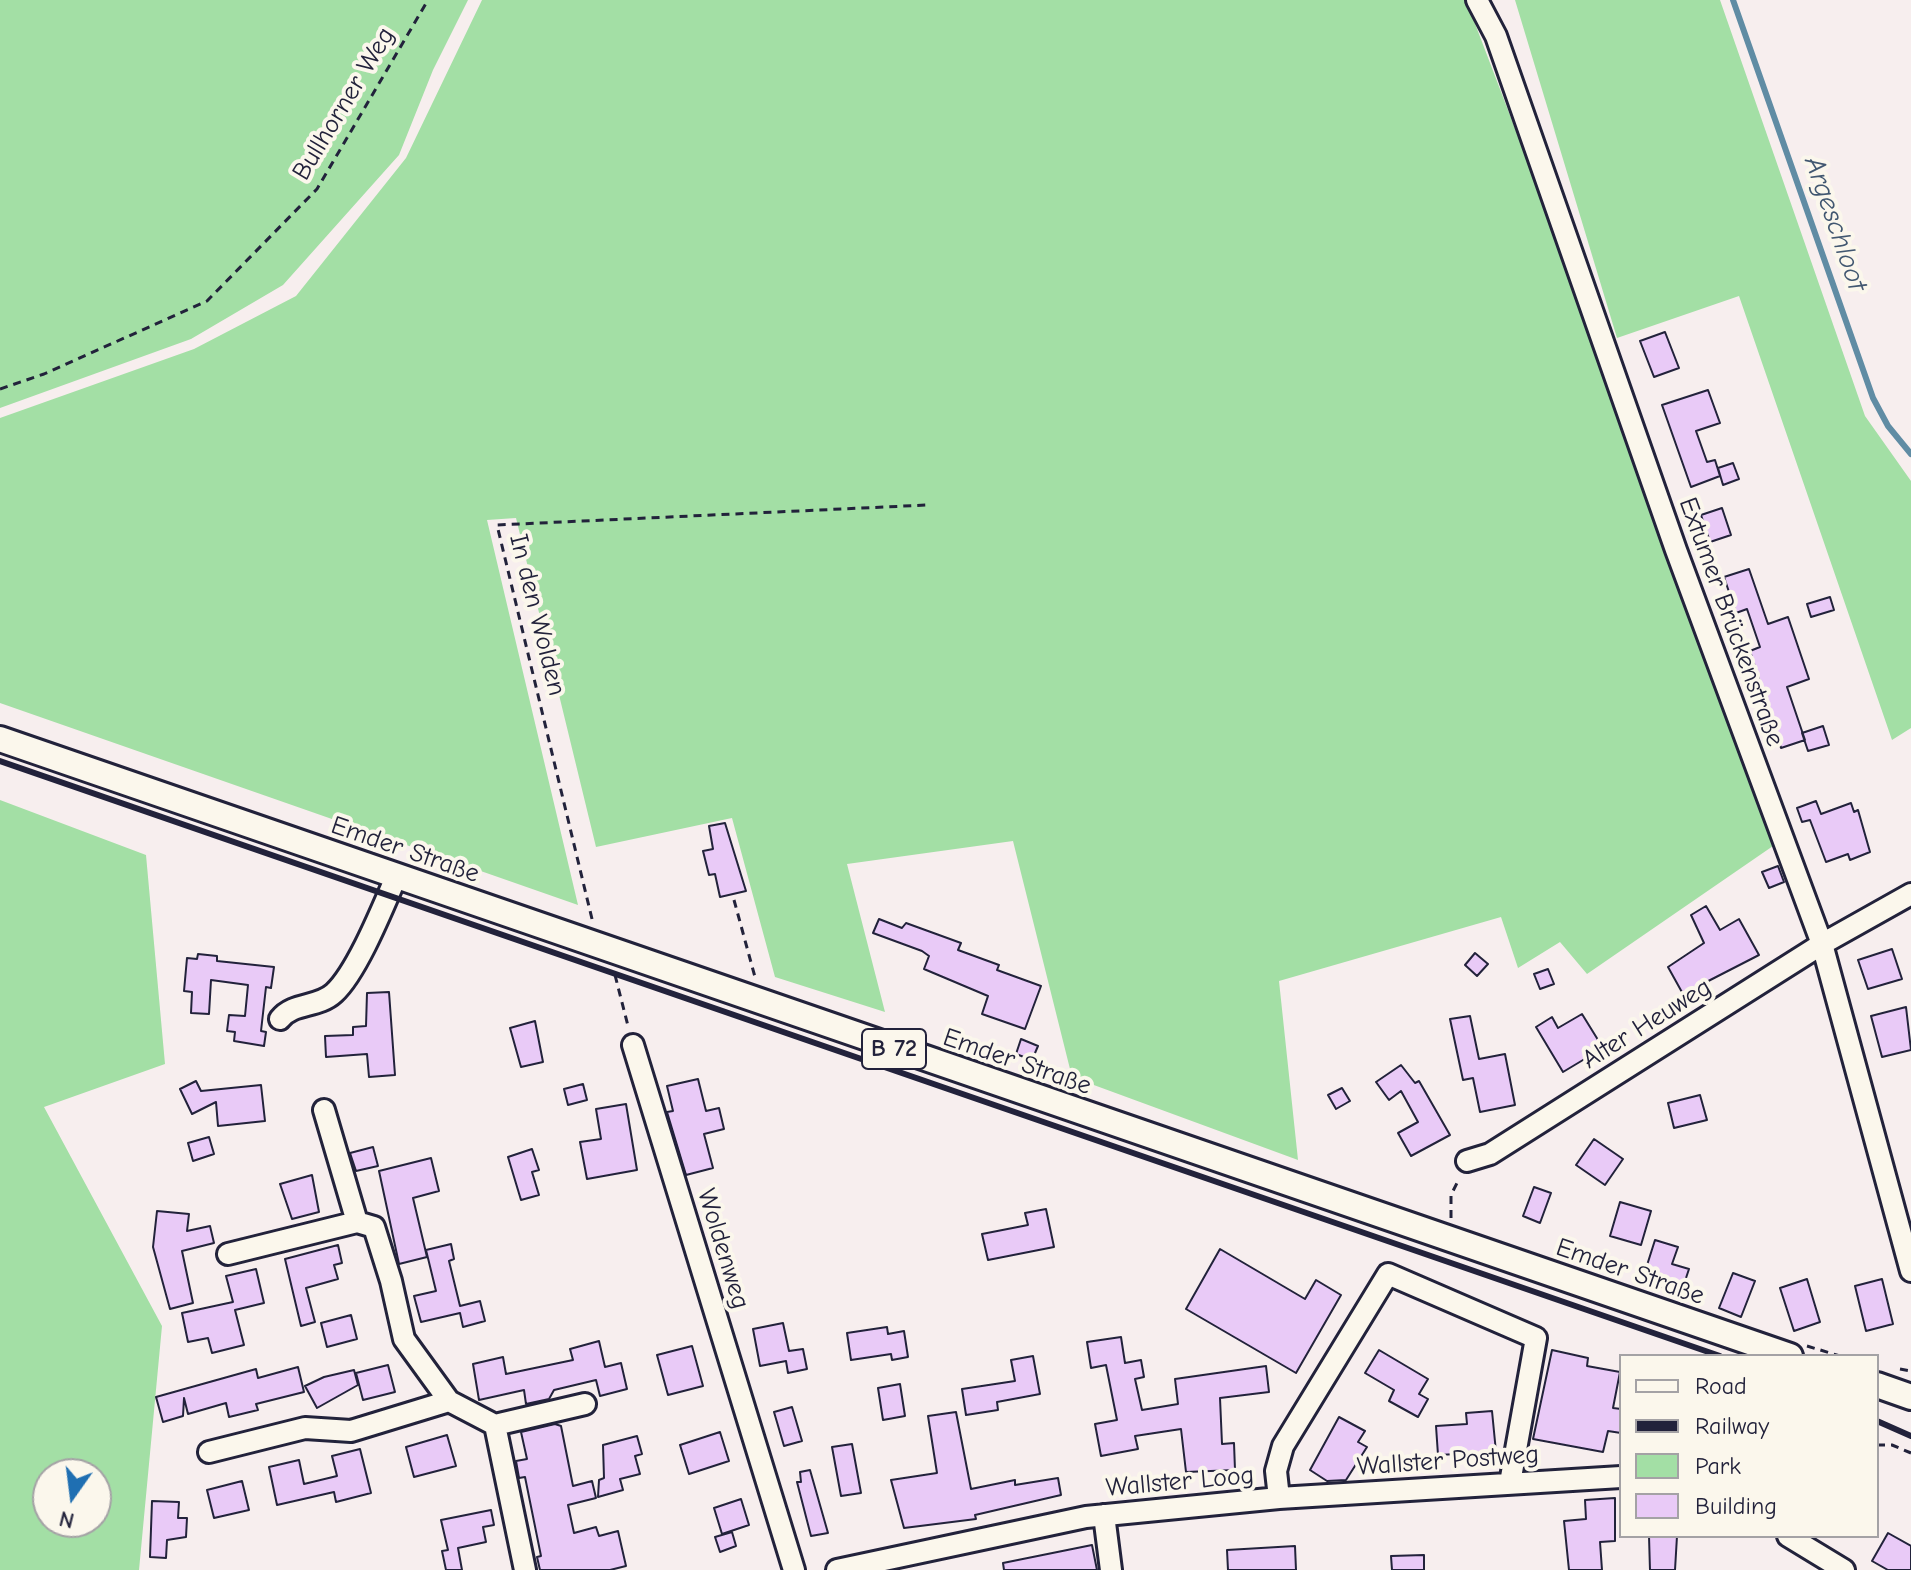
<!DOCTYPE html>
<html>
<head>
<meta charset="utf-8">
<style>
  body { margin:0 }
  #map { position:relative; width:1911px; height:1570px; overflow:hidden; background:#f7eeee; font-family:"Comic Neue",sans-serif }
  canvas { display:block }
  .legend { position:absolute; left:1619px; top:1354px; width:260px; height:184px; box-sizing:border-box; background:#fbf7ec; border:2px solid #a4a2a5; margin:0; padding:10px 14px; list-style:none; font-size:24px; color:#22223b }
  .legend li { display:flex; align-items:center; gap:16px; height:40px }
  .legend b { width:40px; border:2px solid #a4a2a5 }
  .north { position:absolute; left:32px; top:1458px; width:80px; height:80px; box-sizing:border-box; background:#fbf7ec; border:2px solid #a4a2a5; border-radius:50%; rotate:194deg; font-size:22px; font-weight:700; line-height:32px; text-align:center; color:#22223b }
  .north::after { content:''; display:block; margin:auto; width:28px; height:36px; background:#1f6fb2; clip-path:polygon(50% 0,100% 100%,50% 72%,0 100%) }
</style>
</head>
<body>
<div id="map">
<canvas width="1911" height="1570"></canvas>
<ul class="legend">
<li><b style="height:10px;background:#fbf7ec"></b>Road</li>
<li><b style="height:10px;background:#22223b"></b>Railway</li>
<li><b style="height:22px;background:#a3dfa5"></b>Park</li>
<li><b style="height:22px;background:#e9caf7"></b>Building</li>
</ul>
<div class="north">N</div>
</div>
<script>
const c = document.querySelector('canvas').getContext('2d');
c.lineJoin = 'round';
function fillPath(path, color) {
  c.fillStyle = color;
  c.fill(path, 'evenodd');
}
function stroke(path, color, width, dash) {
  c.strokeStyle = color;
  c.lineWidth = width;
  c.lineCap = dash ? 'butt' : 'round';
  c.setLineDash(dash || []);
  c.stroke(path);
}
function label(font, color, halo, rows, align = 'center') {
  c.font = font + ' "Comic Neue",sans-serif';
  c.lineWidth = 8;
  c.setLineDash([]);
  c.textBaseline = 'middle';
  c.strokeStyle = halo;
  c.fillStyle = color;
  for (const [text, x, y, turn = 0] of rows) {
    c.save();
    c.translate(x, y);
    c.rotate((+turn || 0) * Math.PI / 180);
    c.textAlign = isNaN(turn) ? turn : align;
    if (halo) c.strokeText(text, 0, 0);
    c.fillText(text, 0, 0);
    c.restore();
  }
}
fillPath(new Path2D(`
  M0,0H468L433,70L399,155L283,285L191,339L0,408Z
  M482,0H1466L1569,270L1773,846L1587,974L1560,942L1518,968L1501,917L1279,981L1298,1160L1072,1077L1013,841L847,864L885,1012L775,977L732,818L596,847L516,518L487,520L578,905L0,703V418L194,349L296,296L406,158Z
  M1515,0H1720L1865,416L1911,481V728L1892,740L1739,296L1617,338Z
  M0,800L146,855L165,1064L44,1107L162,1326L139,1570H0ZM48,1474H96V1522H48Z`), '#a3dfa5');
stroke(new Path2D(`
  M1733,0L1873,398L1888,426L1911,454`), '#608ca4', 6);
const building = new Path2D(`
  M1665,332L1679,368L1654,377L1640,341Z
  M1708,390L1720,423L1696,431L1707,462L1715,460L1720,476L1691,487L1662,405Z
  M1733,463L1739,479L1723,485L1718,468Z
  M1722,508L1731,535L1710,542L1701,515Z
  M1749,569L1768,624L1788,617L1809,679L1787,687L1805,740L1781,748L1750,651L1760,647L1747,609L1736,613L1724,577Z
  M1830,597L1834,610L1811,617L1807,604Z
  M1823,726L1829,745L1808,751L1802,733Z
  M1816,801L1821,814L1851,803L1854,812L1858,810L1870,852L1850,860L1848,854L1826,862L1810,820L1802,822L1797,808Z
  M725,823L746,891L720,897L715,874L709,875L703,851L713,849L709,826Z
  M1778,866L1784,882L1769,888L1762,872Z
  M1706,906L1720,930L1739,919L1759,955L1683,994L1668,967L1704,943L1691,915Z
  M879,919L902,928L906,923L961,943L958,950L999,965L997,970L1041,986L1025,1029L982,1014L988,996L924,969L929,956L922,951L873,933Z
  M1892,949L1902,979L1868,989L1858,960Z
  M1475,953L1488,964L1477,976L1465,965Z
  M198,954L217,956V961L274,967L271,988L266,987L261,1031L266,1032L264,1046L234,1041L235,1032L227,1031L229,1015L245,1016L248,985L211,980L209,1014L191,1013L192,992L184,991L187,958L197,959Z
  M1548,969L1554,984L1540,989L1534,974Z
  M389,992L395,1075L369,1077L367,1054L326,1057L325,1036L353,1035V1027L366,1026L367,993Z
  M1906,1007L1911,1050L1882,1057L1871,1016Z
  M1582,1014L1603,1048L1563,1072L1536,1027L1552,1017L1558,1028Z
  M1470,1016L1479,1059L1505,1054L1515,1105L1480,1112L1473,1078L1463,1080L1450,1019Z
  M535,1021L543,1062L521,1067L510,1028Z
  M1021,1039L1038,1046L1032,1060L1016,1054Z
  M1401,1065L1415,1083L1419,1081L1450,1135L1411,1156L1398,1133L1418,1122L1401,1091L1389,1100L1376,1082Z
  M698,1079L706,1111L719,1108L724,1129L704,1134L713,1168L686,1175L667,1112L673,1111L667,1086Z
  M196,1081L201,1091L261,1085L265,1121L218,1126L216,1102L192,1114L180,1089Z
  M583,1084L587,1100L568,1105L564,1089Z
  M1342,1088L1350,1101L1336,1109L1328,1095Z
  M1700,1095L1707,1120L1674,1128L1668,1103Z
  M626,1104L637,1170L587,1179L580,1142L601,1139L596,1109Z
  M209,1137L214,1154L193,1161L188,1143Z
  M1594,1139L1623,1159L1605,1185L1576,1165Z
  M373,1147L378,1166L356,1171L350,1153Z
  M532,1149L539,1170L532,1172L539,1195L521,1200L508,1157Z
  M431,1158L439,1191L413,1198L427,1257L399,1264L379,1171Z
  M312,1175L319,1212L292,1219L280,1184Z
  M1534,1187L1551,1193L1540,1223L1523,1216Z
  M1620,1202L1651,1211L1641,1245L1610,1236Z
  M1046,1209L1054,1247L988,1260L982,1234L1028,1225L1025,1213Z
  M157,1211L189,1214L187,1231L210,1226L214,1243L182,1251L193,1303L170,1309L153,1247Z
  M1655,1240L1678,1247L1672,1264L1689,1269L1681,1293L1642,1281Z
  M451,1244L454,1259L449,1261L460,1306L480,1301L485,1321L463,1327L460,1313L421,1322L414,1296L436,1291L426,1250Z
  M338,1245L342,1263L334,1265L338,1279L306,1288L315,1322L301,1326L285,1259Z
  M1220,1249L1305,1299L1316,1280L1341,1295L1296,1373L1186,1309Z
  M256,1269L264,1303L235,1310L244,1345L212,1353L208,1338L188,1342L182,1313L233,1302L226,1276Z
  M1733,1273L1755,1281L1741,1317L1719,1308Z
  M1807,1279L1820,1322L1794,1331L1780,1288Z
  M1882,1279L1893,1324L1866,1331L1855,1286Z
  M351,1315L357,1339L327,1347L321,1323Z
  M783,1323L789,1351L803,1349L807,1369L788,1373L786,1361L760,1366L753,1329Z
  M887,1327L888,1334L904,1331L908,1357L892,1360L891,1354L851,1360L847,1333Z
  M1121,1337L1125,1363L1141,1360L1144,1377L1135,1379L1142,1410L1178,1404L1175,1379L1266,1366L1269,1392L1220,1398L1222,1444L1234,1443L1235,1470L1186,1472L1181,1429L1135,1436L1138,1449L1101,1456L1095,1424L1117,1420L1106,1365L1091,1368L1087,1342Z
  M599,1341L605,1367L621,1363L627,1389L600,1396L596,1380L554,1390L549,1399L526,1404L524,1390L479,1400L473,1364L503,1357L506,1374L573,1360L570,1349Z
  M692,1346L703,1386L668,1395L657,1355Z
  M1379,1350L1428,1379L1419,1394L1428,1399L1418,1417L1389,1401L1394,1390L1365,1373Z
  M1552,1350L1588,1358L1587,1366L1620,1372L1613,1408L1621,1409V1433L1608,1431L1603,1452L1533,1439Z
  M1033,1356L1040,1394L997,1402L998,1410L966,1415L962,1389L1015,1381L1011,1360Z
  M388,1365L395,1392L363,1400L356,1373Z
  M298,1367L304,1392L256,1404L258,1410L229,1417L226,1403L188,1414L184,1398L183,1416L163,1422L156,1397L256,1369L258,1378Z
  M354,1370L358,1385L317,1408L305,1386L324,1377Z
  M900,1384L905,1416L883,1420L878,1388Z
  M792,1407L802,1441L784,1446L774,1412Z
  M1492,1411L1496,1452L1438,1455L1436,1426L1467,1424L1466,1413Z
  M956,1412L971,1489L1015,1480V1485L1058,1478L1061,1495L975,1515L976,1519L904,1528L891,1480L937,1473L928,1416Z
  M1339,1417L1365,1431L1358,1442L1367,1447L1346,1480L1327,1481L1310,1470Z
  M555,1424L561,1426L573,1486L592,1481L596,1498L568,1505L574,1533L596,1527L599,1536L618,1531L626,1566L610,1570H540L537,1557L541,1556L525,1477L519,1478L516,1461L527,1459L521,1432Z
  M720,1432L729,1461L689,1474L680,1445Z
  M447,1435L456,1466L414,1477L406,1447Z
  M637,1436L642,1454L635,1456L640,1474L620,1479L623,1490L598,1497L599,1480L604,1478L603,1445Z
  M852,1444L861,1493L841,1496L832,1447Z
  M360,1449L371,1493L336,1502L334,1492L277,1505L269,1467L299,1460L304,1484L337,1476L332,1456Z
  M810,1470L828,1533L811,1536L797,1482H801L800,1472Z
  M242,1481L249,1510L214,1518L207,1490Z
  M1615,1498V1541L1600,1542L1602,1570H1569L1564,1521L1586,1519L1585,1500Z
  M741,1499L749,1525L722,1534L714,1508Z
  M152,1501L179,1502L178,1518H187L186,1537L167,1540L166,1558L150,1557Z
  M491,1510L494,1525L483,1527L486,1542L458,1548L462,1570H446L442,1551L448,1550L441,1520Z
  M732,1532L736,1546L720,1552L715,1537Z
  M1888,1533L1911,1546V1570H1888L1872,1561Z
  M1649,1536H1677L1675,1570H1650Z
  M1092,1545L1097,1570H1004L1003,1563Z
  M1295,1546L1296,1570H1228L1227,1550Z
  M1424,1555V1570H1392L1391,1556Z`);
fillPath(building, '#e9caf7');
stroke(building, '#22223b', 2);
const minor = new Path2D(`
  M1477,0L1496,36L1676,550L1822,944L1911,1271
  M280,1019C293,1002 318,1008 334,993C357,972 383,907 396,877
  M633,1045L794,1570
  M324,1110L357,1222L374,1227L391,1281L404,1339L449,1401L495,1425L525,1570
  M1467,1161L1490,1154L1822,944L1911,894
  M228,1254L357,1222
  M495,1425L585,1404
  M209,1452L305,1428L351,1431L449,1401
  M1279,1498L1276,1471L1283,1446L1388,1274L1536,1338L1510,1483
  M1104,1515L1111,1570
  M1788,1536L1844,1570
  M837,1570L1086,1517L1279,1498L1621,1477`);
const major = new Path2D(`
  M0,739L1790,1356
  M1877,1385L1911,1397`);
stroke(minor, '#22223b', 26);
stroke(major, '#22223b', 30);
stroke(new Path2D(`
  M0,389L44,374L207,301L317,189L428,0
  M734,900L755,977
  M592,919L497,525L927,505
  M615,975L628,1026
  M1451,1218V1195L1459,1179
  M1807,1346L1840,1356
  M1900,1369L1911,1371
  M1877,1445H1892L1911,1453`), '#22223b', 3, [8, 6]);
stroke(minor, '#fbf7ec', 20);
stroke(major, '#fbf7ec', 24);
stroke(new Path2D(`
  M0,761L1720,1356
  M1877,1421L1911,1436`), '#22223b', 6);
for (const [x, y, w] of [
  [894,1049,64]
]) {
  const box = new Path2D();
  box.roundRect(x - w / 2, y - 20, w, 40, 6);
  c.fillStyle = '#fbf7ec';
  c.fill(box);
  stroke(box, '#22223b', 2);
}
label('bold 24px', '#22223b', null, [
  ["B 72",894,1049]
]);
label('26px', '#22223b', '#fbf7ec', [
  ["Bullhorner Weg",344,104,-59],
  ["In den Wolden",537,615,76],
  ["Extumer Brückenstraße",1731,622,70],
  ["Emder Straße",405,850,19],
  ["Alter Heuweg",1647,1024,-32],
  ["Emder Straße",1017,1062,19],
  ["Woldenweg",723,1249,73],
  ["Emder Straße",1630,1272,19],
  ["Wallster Postweg",1448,1461,-4],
  ["Wallster Loog",1180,1482,-5]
]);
label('italic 28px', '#415770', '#fbf7ec', [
  ["Argeschloot",1835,224,71]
]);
</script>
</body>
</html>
